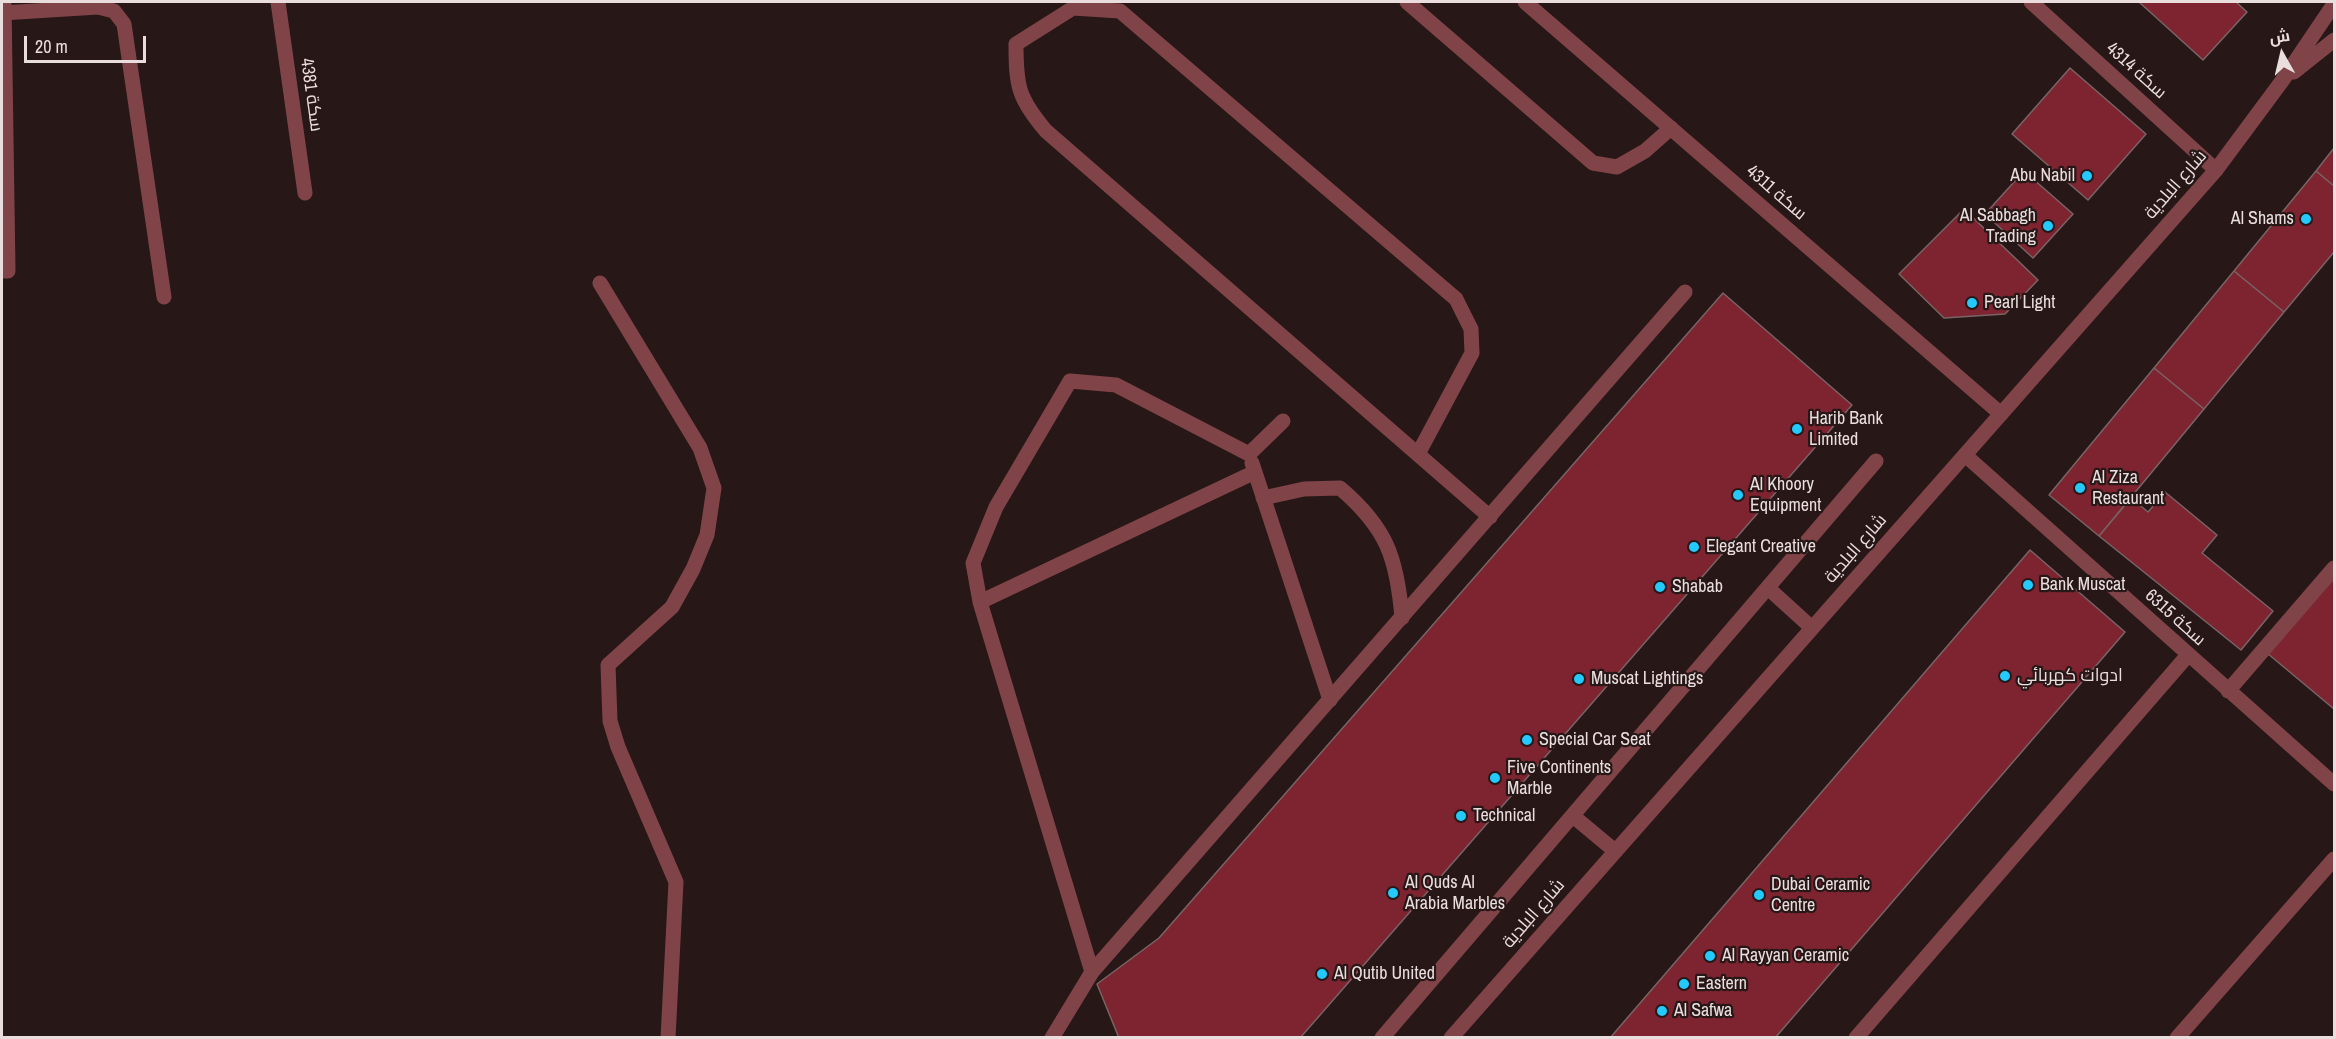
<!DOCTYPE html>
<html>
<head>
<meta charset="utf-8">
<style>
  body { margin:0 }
  #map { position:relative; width:2336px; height:1039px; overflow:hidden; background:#271717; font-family:"Archivo Narrow",Cairo,sans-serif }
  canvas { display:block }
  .frame { position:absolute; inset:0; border:3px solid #e9dddd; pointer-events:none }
  .north { position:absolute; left:2252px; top:24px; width:60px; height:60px; -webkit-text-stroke:4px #271717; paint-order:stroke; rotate:352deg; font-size:16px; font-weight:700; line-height:24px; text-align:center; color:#e9dddd }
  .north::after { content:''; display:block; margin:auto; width:21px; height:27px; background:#e9dddd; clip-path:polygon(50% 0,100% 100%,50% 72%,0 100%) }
  .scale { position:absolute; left:24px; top:36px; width:122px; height:27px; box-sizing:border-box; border:3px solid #e9dddd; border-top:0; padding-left:8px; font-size:18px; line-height:21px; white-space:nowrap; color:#e9dddd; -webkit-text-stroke:4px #271717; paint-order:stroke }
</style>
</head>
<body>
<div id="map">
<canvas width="2336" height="1039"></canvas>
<div class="frame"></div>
<div class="north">ش</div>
<div class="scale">20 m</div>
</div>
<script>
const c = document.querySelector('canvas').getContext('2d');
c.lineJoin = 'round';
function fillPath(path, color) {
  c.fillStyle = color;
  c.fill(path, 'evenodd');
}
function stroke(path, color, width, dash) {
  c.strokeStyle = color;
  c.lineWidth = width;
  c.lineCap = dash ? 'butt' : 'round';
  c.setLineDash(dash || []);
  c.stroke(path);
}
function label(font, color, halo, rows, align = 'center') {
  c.font = font + ' "Archivo Narrow",Cairo,sans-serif';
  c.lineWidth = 4.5;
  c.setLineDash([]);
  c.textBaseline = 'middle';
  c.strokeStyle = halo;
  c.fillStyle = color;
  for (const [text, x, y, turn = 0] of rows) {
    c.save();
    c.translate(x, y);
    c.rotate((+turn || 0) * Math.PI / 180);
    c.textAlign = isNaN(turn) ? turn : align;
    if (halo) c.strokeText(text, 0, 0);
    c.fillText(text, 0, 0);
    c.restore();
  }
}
const building = new Path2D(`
  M2139,2H2236L2247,12L2203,60Z
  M2070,68L2146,134L2088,200L2012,134Z
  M2334,148V186L2316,171Z
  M2024,171L2073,214L2033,258L1985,214Z
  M2316,171L2334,186V252L2284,312L2234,271Z
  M1964,209L2038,280L2005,314L1944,318L1899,274Z
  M2234,271L2284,312L2204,409L2154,368Z
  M1723,293L1852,405L1300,1038H1119L1097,984L1159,938Z
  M2154,368L2204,409L2099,536L2049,495Z
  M2165,492L2217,535L2202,553L2273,611L2241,650L2099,536L2131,498L2148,512Z
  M2030,550L2125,632L1775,1038H1610Z
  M2334,573V709L2267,653Z`);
fillPath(building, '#7d2430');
stroke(building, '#796465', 1.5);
stroke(new Path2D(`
  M1407,2L1593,163L1617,167L1645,151L1671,128
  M2,13L98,7L114,11L124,24L164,297
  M2,271H8L4,2
  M600,283L700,448L714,488L707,535L693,569L672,607L608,665L610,721L618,747L676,882L668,1038
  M1418,454L1472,353L1471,329L1456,299L1120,11L1073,8L1016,44C1016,86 1018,98 1046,131L1490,517
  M1252,463L1330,700
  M1263,498L1304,489L1340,488C1387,528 1397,558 1402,618
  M1768,588L1812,628
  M980,602L1255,472
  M1573,816L1615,851
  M1092,972L1685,292
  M1052,1038L1092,972L980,602L973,563L996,507L1070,381L1116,385L1249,454L1283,421
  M1382,1038L1876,461`), '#804448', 15);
stroke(new Path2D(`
  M278,2L305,193
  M1525,2L2001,414
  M2031,2L2216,170
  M1965,455L2334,784
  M2228,691L2334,568
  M1856,1038L2188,655
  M2177,1038L2334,859`), '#804448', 15);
stroke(new Path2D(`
  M2294,72L2334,40
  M1451,1038L2216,170L2282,81L2334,4`), '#804448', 15);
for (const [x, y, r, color] of [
  [2087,176,6,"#24c9fe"],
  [2306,219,6,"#24c9fe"],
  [2048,226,6,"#24c9fe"],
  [1972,303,6,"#24c9fe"],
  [1797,429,6,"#24c9fe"],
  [2080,488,6,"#24c9fe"],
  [1738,495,6,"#24c9fe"],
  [1694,547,6,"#24c9fe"],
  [2028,585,6,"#24c9fe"],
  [1660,587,6,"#24c9fe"],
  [2005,676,6,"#24c9fe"],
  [1579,679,6,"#24c9fe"],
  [1527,740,6,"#24c9fe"],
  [1495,778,6,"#24c9fe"],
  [1461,816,6,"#24c9fe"],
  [1393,893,6,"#24c9fe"],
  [1759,895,6,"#24c9fe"],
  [1710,956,6,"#24c9fe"],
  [1322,974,6,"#24c9fe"],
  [1684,984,6,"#24c9fe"],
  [1662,1011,6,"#24c9fe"]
]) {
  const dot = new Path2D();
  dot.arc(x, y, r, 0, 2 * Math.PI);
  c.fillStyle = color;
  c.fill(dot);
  stroke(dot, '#271717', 2);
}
label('18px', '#e9dddd', '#271717', [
  ["سكة 4314",2136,71,42],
  ["سكة 4381",311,95,82],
  ["شارع البلدية",2176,185,-49],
  ["سكة 4311",1776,193,41],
  ["شارع البلدية",1856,549,-49],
  ["سكة 6315",2175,618,42],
  ["شارع البلدية",1534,914,-49]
]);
label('18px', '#e9dddd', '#271717', [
  ["Abu Nabil",2075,176,"right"],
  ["Al Sabbagh",2036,216,"right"],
  ["Trading",2036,237,"right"],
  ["Al Shams",2294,219,"right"],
  ["Pearl Light",1984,303],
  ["Harib Bank",1809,419],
  ["Limited",1809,440],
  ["Al Ziza",2092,478],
  ["Restaurant",2092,499],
  ["Al Khoory",1750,485],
  ["Equipment",1750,506],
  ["Elegant Creative",1706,547],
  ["Bank Muscat",2040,585],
  ["Shabab",1672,587],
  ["ادوات كهربائي",2017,676],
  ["Muscat Lightings",1591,679],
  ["Special Car Seat",1539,740],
  ["Five Continents",1507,768],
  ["Marble",1507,789],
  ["Technical",1473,816],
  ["Al Quds Al",1405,883],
  ["Arabia Marbles",1405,904],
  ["Dubai Ceramic",1771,885],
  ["Centre",1771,906],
  ["Al Rayyan Ceramic",1722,956],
  ["Al Qutib United",1334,974],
  ["Eastern",1696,984],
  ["Al Safwa",1674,1011]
], 'left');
</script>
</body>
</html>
